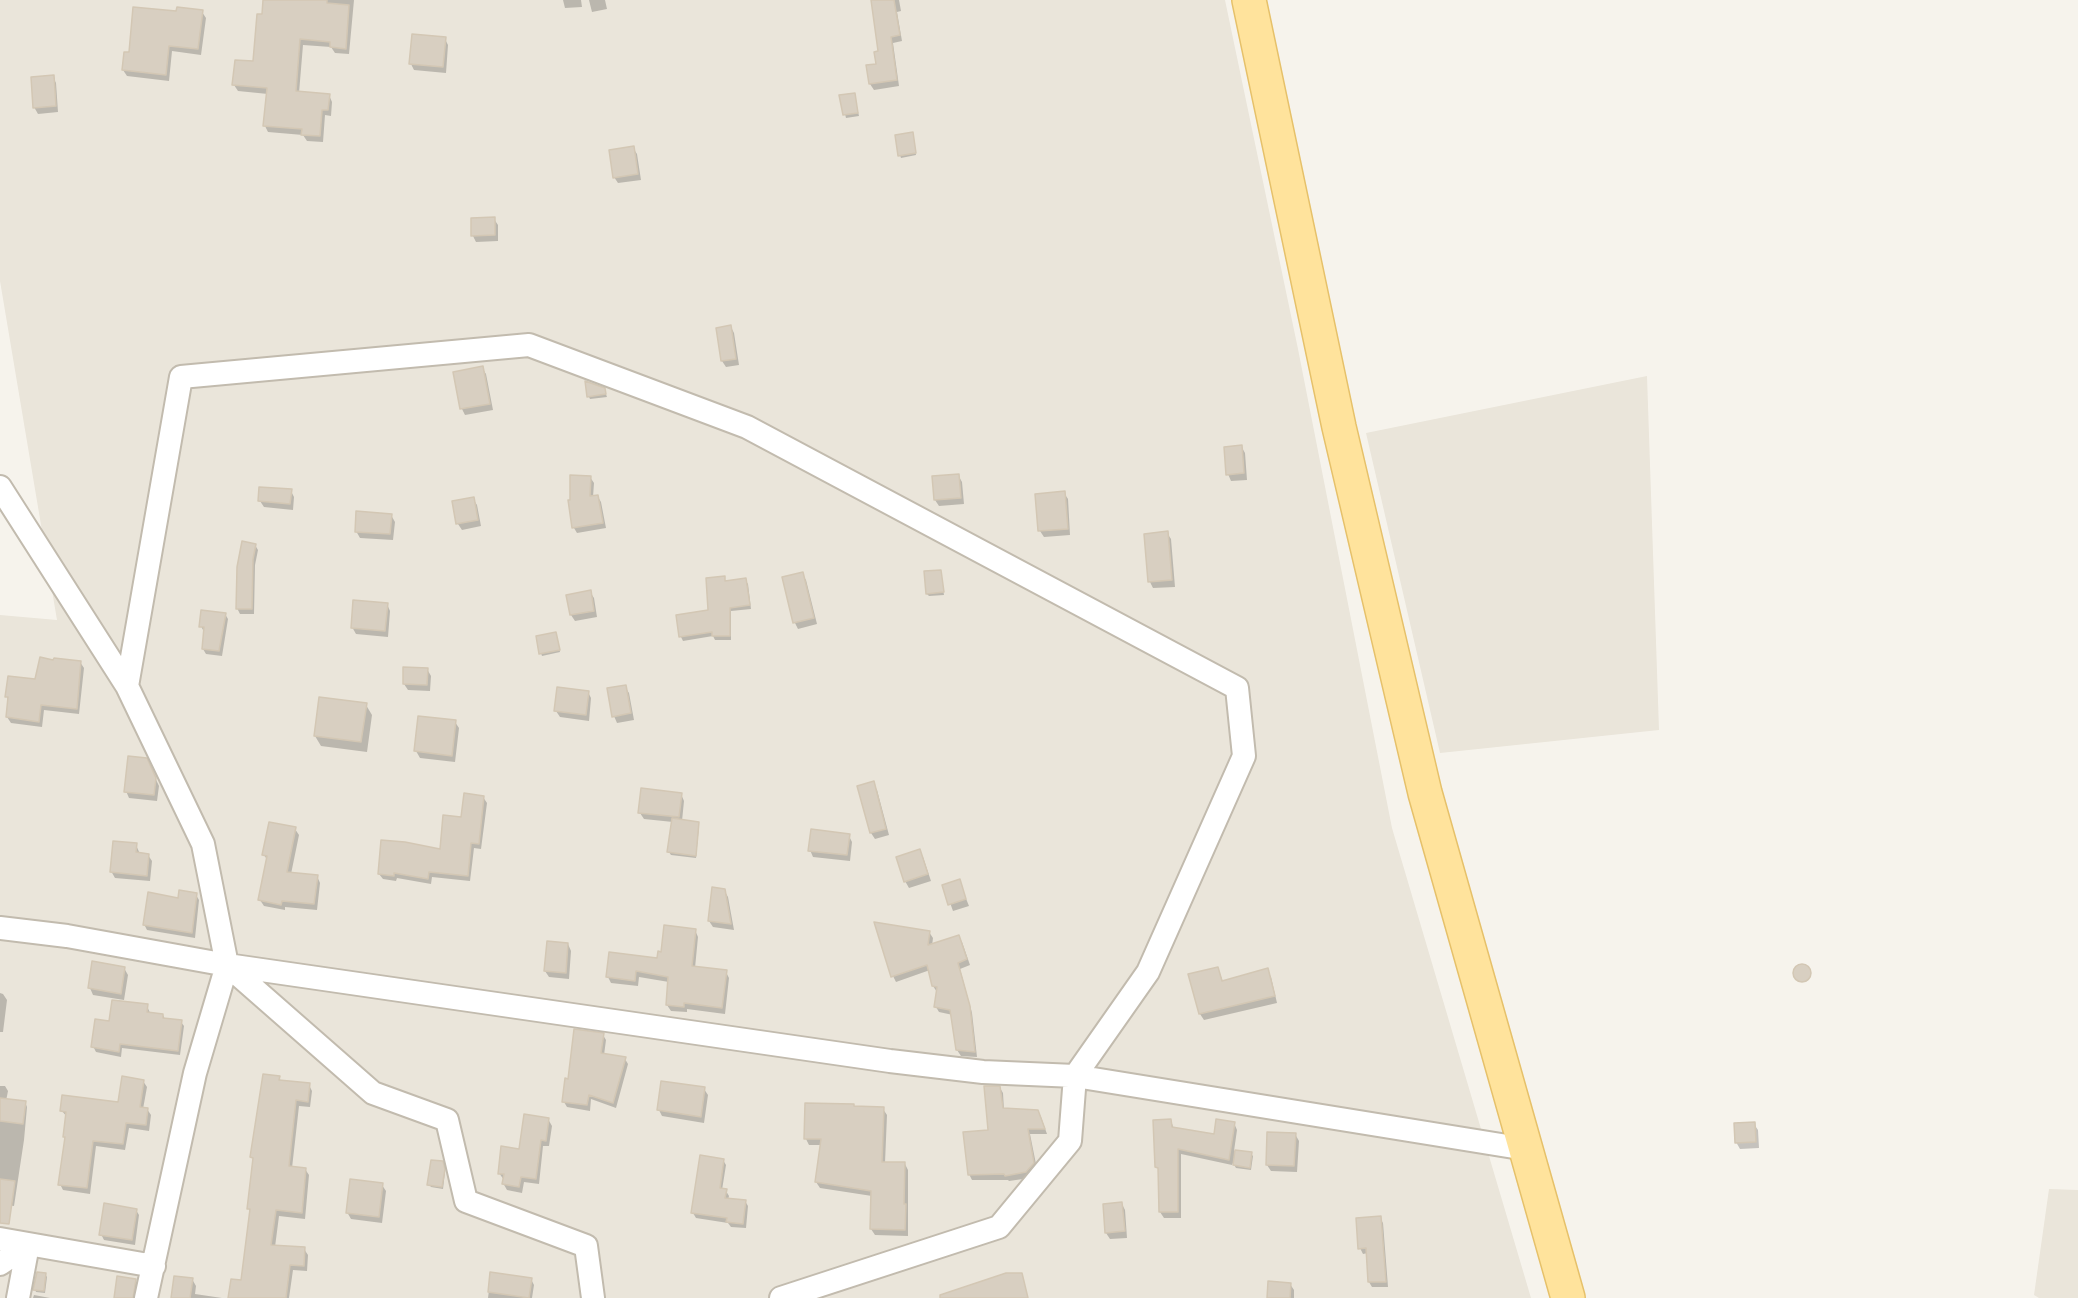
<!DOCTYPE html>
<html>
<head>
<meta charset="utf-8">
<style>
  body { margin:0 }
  canvas { display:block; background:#f6f3ec }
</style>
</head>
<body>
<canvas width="2078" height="1298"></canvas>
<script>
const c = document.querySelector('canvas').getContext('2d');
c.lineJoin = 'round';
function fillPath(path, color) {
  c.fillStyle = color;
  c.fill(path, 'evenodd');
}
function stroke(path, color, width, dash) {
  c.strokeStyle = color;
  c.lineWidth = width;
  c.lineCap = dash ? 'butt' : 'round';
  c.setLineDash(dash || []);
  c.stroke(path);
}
fillPath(new Path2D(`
  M0,0H1225L1298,349L1392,828L1531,1298H0V615L57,620L0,281Z
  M1647,376L1659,730L1440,753L1366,433Z
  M2049,1189L2078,1190V1298H2039L2034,1295Z`), '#eae5da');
fillPath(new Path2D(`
  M310,0H354L349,54L335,53L331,47L303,45L299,93L329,95L332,102L331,116L325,115L323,142L307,141L303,135L268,132L265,126L268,94L238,91L234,85Z
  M563,0H581L582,7L565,8Z
  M589,0H605L607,9L592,12Z
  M872,0H899L901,11L897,12L902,41L893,43L899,86L874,90L870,84L878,65L879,53Z
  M177,12H202L206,18L201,55L172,51L169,81L127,76L123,70L130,54Z
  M445,39L448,45L446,73L414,70L411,64Z
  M53,77L56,83L58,112L38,114L34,107Z
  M854,94L859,116L846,118L841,97Z
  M913,136L916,155L901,158L900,155Z
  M633,148L637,154L641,180L618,183L614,177Z
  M494,219L498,225V241L476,242L473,236Z
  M731,327L734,333L739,365L726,367L722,361Z
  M482,368L486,374L493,410L465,415L462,409L455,373Z
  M604,389L607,397L590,399L589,397Z
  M1241,446L1245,453L1247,480L1231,481L1228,474Z
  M958,475L962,482L964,504L939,506L935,500Z
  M590,477L594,483L593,497H598L601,502L606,528L577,533L574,528L571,501Z
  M291,491L294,497L293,510L264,507L260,501Z
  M1064,493L1068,499L1070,535L1044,537L1040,531Z
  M473,499L477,505L481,526L462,530L458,524Z
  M391,515L395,522L393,540L360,538L356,531Z
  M1167,533L1171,539L1175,587L1153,588L1150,582L1146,535Z
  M255,545L258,550L255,565L254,614H240L237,608Z
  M940,571L944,595L929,596L927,594Z
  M802,574L806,580L817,624L798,629L795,623Z
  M724,578L727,583L745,580L748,584L751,609L731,611V640H715L713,636L683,641L681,637L710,611Z
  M590,592L594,598L597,617L575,621L571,615Z
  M387,604L390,611L388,637L356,634L352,627Z
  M225,614L228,619L222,656L206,654L203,649L204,632L201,626Z
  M556,634L560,652L542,656L541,653Z
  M80,662L84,668L79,714L44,710L42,727L11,723L7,717L9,701L7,697L37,681Z
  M427,669L431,676L430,691L408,690L404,684Z
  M625,687L629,693L634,720L617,723L614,716Z
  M588,692L591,698L589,721L560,717L556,711Z
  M366,705L372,715L367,752L321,746L315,736Z
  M455,722L459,728L455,762L420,758L416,751Z
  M150,767L159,786L157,801L129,798L126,791Z
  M873,783L877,790L889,835L875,839L871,833Z
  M681,794L684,801L682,821L698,823L699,826L696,858L671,855L669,852L673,822L644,819L640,813Z
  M483,797L487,803L481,849L474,848L470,881L432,877L431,884L397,878L396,881L383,879L379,874L441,850L462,819Z
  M295,829L299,835L291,874L317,876L320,883L317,910L285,907V910L264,906L260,900L268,861L264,855Z
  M849,836L852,842L850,861L813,857L810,850Z
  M136,845L140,854L148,855L152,861L150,881L115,878L111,871Z
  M923,857L931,881L909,888L905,881Z
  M959,881L969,906L953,911L944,886Z
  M724,890L728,897L734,930L713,927L709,921Z
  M196,895L199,900L195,938L147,930L144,924L180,899Z
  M695,930L698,937L695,968L726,972L729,978L725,1014L687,1009V1012L671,1011L667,1005L669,982L639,977L638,986L611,983L608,977L658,959Z
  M929,932L933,938L932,946L959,937L962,942L970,965L960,969L972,1013L977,1057L961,1056L957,1050L953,1015L939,1012L936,1007L937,992L933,986L930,970L896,982L893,976Z
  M568,944L571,951L569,979L549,977L545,971Z
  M1795 974a8 8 0 1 1 16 0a8 8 0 1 1-16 0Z
  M124,968L128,975L124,1000L93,995L90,988Z
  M1218,968L1223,982L1267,970L1271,977L1277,1003L1204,1020L1200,1014Z
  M0,993L3,994L7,1000L3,1032H0Z
  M147,1006L150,1013L163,1015L165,1019L181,1022L184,1026L180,1055L122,1048L121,1057L96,1052L93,1046L110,1022Z
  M603,1035L606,1040L604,1055L625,1059L628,1064L616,1108L591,1099L590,1111L567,1107L564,1102L569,1080Z
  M279,1077L281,1081L309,1085L312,1091L310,1107L299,1106L292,1168L305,1169L309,1175L305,1219L279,1216L275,1247L304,1249L308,1255L307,1271L293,1270L289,1298H230L243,1282L251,1213L248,1208L254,1161L252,1157Z
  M143,1081L147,1087L143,1109H147L151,1115L149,1131L129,1128L125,1150L96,1146L90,1194L63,1190L60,1184L66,1140L64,1137L67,1117L62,1111L119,1104Z
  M0,1086H5L8,1091L6,1101L25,1102L27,1107L24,1140L14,1206L0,1204Z
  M1000,1088L1003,1093L1004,1110L1038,1111L1041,1117L1047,1134H1030L1037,1169L1030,1178L1009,1181L1008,1180H972L969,1174L990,1131Z
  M704,1089L708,1095L704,1123L662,1116L659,1110Z
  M855,1108L883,1109L887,1115L885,1163L905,1164L908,1170V1236L875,1235L871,1229L872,1196L820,1188L816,1182L822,1145H809L806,1139Z
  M548,1119L552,1126L549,1146H543L539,1184L524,1182L522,1193L507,1190L503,1183L504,1180L499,1173Z
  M1171,1121L1174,1129L1215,1136L1234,1123L1237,1130L1234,1151L1251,1154L1253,1156L1251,1170L1236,1168L1233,1163L1232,1165L1181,1154V1218H1164L1160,1212V1172L1157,1167Z
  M1754,1124L1758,1130L1759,1148L1740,1149L1736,1142Z
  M1295,1134L1299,1141L1297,1172L1271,1171L1267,1165Z
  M723,1160L726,1165L722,1190L726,1191L729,1196L728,1200L745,1201L748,1206L746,1228L731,1227L728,1223L696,1218L693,1213Z
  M444,1166L445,1172L443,1189L431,1187L429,1184Z
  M382,1185L386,1191L382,1223L351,1219L347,1212Z
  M1122,1204L1125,1210L1127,1238L1110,1239L1106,1233Z
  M136,1210L139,1215L135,1245L104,1240L101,1234Z
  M1380,1218L1383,1223L1388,1287H1372L1369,1282L1368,1253L1363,1254L1360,1248Z
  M45,1274L47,1277L45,1293L36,1292L35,1289Z
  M491,1274L531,1279L534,1285L532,1298H488Z
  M192,1279L196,1286L195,1294L222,1298H172Z
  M135,1280L139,1287L137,1298H115Z
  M1290,1284L1294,1290V1298H1269Z
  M34,1295L50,1298H33Z`), '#0003');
const building = new Path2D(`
  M263,0H327V3L349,5L346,49L330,47V42L300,39L296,91L330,94L328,110H322L320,136L301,135L302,129L263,126L267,88L232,85L235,60L253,61L257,14H262Z
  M871,0H894L900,35L891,37L897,80L869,84L866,65L876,64L874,52L878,51Z
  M133,7L176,11L177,7L203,10L198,49L169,46L166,75L122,70L124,52H129Z
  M412,34L446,37L443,67L409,64Z
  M54,75L56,106L33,108L31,77Z
  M855,93L858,113L843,115L839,95Z
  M913,132L916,153L898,156L895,135Z
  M634,146L638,174L613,178L609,150Z
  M495,217V235L471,236V218Z
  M731,325L736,359L721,361L716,328Z
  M483,366L490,404L460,409L453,372Z
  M585,381L605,388L606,394L587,397Z
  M1242,445L1244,473L1226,475L1224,447Z
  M959,474L961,498L934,500L932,476Z
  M570,475L591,476L590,496L598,495L603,523L572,528L568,500H570Z
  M259,487L292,489L290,504L258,501Z
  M1065,491L1068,529L1038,531L1035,494Z
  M474,497L478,520L456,524L452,501Z
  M356,511L392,514L390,534L355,532Z
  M1168,531L1172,580L1148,582L1144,534Z
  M242,541L256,544L253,559L252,609H236L237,567Z
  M941,570L944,592L926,594L924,571Z
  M803,572L814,618L793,623L782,577Z
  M725,576V581L746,578L750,605L730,608V636H712V632L679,637L676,615L708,610L706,578Z
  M591,590L594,611L570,615L566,595Z
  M353,600L388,603L385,631L351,628Z
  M201,610L226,613L219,651L202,649L204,627H199Z
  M556,632L560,650L539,654L536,636Z
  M40,657L53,660L54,658L81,661L77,709L41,705L39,722L6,717L8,697H5L8,676L35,679Z
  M403,667L428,668L427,685L403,684Z
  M626,685L631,713L612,717L607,688Z
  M557,687L589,691L586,715L554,711Z
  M319,697L367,703L361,742L314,736Z
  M418,716L456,720L452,756L414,751Z
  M128,756L147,758L156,778L154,795L124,792Z
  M874,781L886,829L870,833L857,786Z
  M641,788L682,793L679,817L638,813Z
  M464,793L484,796L479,844L471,843L468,876L429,872L428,879L394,873V876L378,874L381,840L405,842L440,849L443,815L461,817Z
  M672,818L699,822L696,856L667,852Z
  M269,822L296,827L287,872L318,875L314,904L282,901L281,905L258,900L267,856L262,855Z
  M811,829L850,834L847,855L808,851Z
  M113,841L137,843L136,852L149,854L147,876L110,872Z
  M920,849L928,874L904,882L896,857Z
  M960,879L966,899L948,905L942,885Z
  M712,887L725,889L731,924L708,921Z
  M179,890L197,893L192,933L143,925L148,892L178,898Z
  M874,922L930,931L928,945L959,935L967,959L958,963L970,1006L975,1052L956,1050L950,1010L934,1007L937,987L932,986L927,965L891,977Z
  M664,925L696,929L692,966L727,970L722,1008L684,1003V1007L666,1005L668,977L636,971L635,981L606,977L609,952L657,958L658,951L661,952Z
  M547,941L568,943L566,973L544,971Z
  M92,961L125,967L121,994L88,988Z
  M1793 973a9 9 0 1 1 18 0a9 9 0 1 1-18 0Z
  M1218,967L1222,981L1268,968L1275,996L1199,1014L1188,974Z
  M112,1000L148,1004L147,1012L163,1014V1018L182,1020L178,1051L120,1044L119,1052L91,1047L95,1019L109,1021Z
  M574,1029L604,1033L601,1053L626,1057L613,1103L589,1095L587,1105L562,1102L565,1078L568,1079Z
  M263,1074L280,1076L279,1080L310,1083L308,1102L296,1100L289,1166L306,1168L302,1213L276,1210L271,1245L305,1247L304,1266L290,1265L286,1298H228L231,1279L241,1280L250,1209H247L253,1158L250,1157Z
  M122,1076L144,1080L140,1107L148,1108L146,1125L126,1123L123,1144L93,1141L87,1188L58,1185L65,1137H63L66,1112L60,1111L62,1095L118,1102Z
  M661,1081L705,1087L701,1117L657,1110Z
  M984,1086H1000L1003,1108L1038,1110L1045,1129H1028L1034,1163L1026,1172L1005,1176L1004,1174L968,1175L963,1132L988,1130Z
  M0,1098L26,1101L23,1124L0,1121Z
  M805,1103L854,1104V1106L884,1107L882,1162H905L904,1204H906L905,1230L870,1229L871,1191L815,1182L821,1139H804Z
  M524,1114L549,1118L546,1141L541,1140L536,1179L521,1177L519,1187L502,1184L504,1174H498L501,1146L519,1149Z
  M1171,1119L1172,1127L1214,1134L1216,1119L1235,1122L1229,1160L1178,1149V1212H1159L1158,1168L1155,1167L1153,1120Z
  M1755,1122L1756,1142L1735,1143L1734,1123Z
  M1267,1132L1296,1133L1294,1166L1266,1165Z
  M1235,1150L1252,1152L1250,1168L1233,1165Z
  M700,1155L724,1159L720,1188L727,1189L725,1198L746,1200L743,1224L726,1222L727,1218L691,1213Z
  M431,1160L443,1161L445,1169L442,1187L427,1185Z
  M0,1179L15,1181L9,1224L0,1223Z
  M350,1179L383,1183L379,1217L346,1213Z
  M1122,1202L1125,1231L1105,1233L1103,1204Z
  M104,1203L137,1209L132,1240L99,1235Z
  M1381,1216L1386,1282H1368L1366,1248L1358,1249L1356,1218Z
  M37,1272L46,1273L44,1291L33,1290Z
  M490,1272L532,1278L529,1298L488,1292Z
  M1006,1273H1022L1028,1298H940V1295Z
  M117,1276L136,1279L133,1298H114Z
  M174,1276L193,1278L190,1298H171Z
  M1268,1281L1291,1283L1290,1298H1267Z`);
fillPath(building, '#d8cfc1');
stroke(building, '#d3c7b4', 1.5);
const minor = new Path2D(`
  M0,487L127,686L203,844L227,965L373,1093L447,1120L466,1201L586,1246L593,1298
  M127,686L181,377L529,345L747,427L1237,688L1244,756L1148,972L1075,1076L1070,1141L999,1227L781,1298
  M0,928L67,936L227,965L890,1061L983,1072L1075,1076L1526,1149
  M0,1239L154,1266
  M0,1264L28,1245
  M18,1298L28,1245
  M146,1298L195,1073L227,965`);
const primary = new Path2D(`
  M1249,0L1339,427L1425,793L1568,1298`);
stroke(minor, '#c2bbae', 26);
stroke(primary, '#e6c16a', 36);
stroke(minor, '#fff', 22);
stroke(primary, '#ffe39c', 33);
</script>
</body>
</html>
